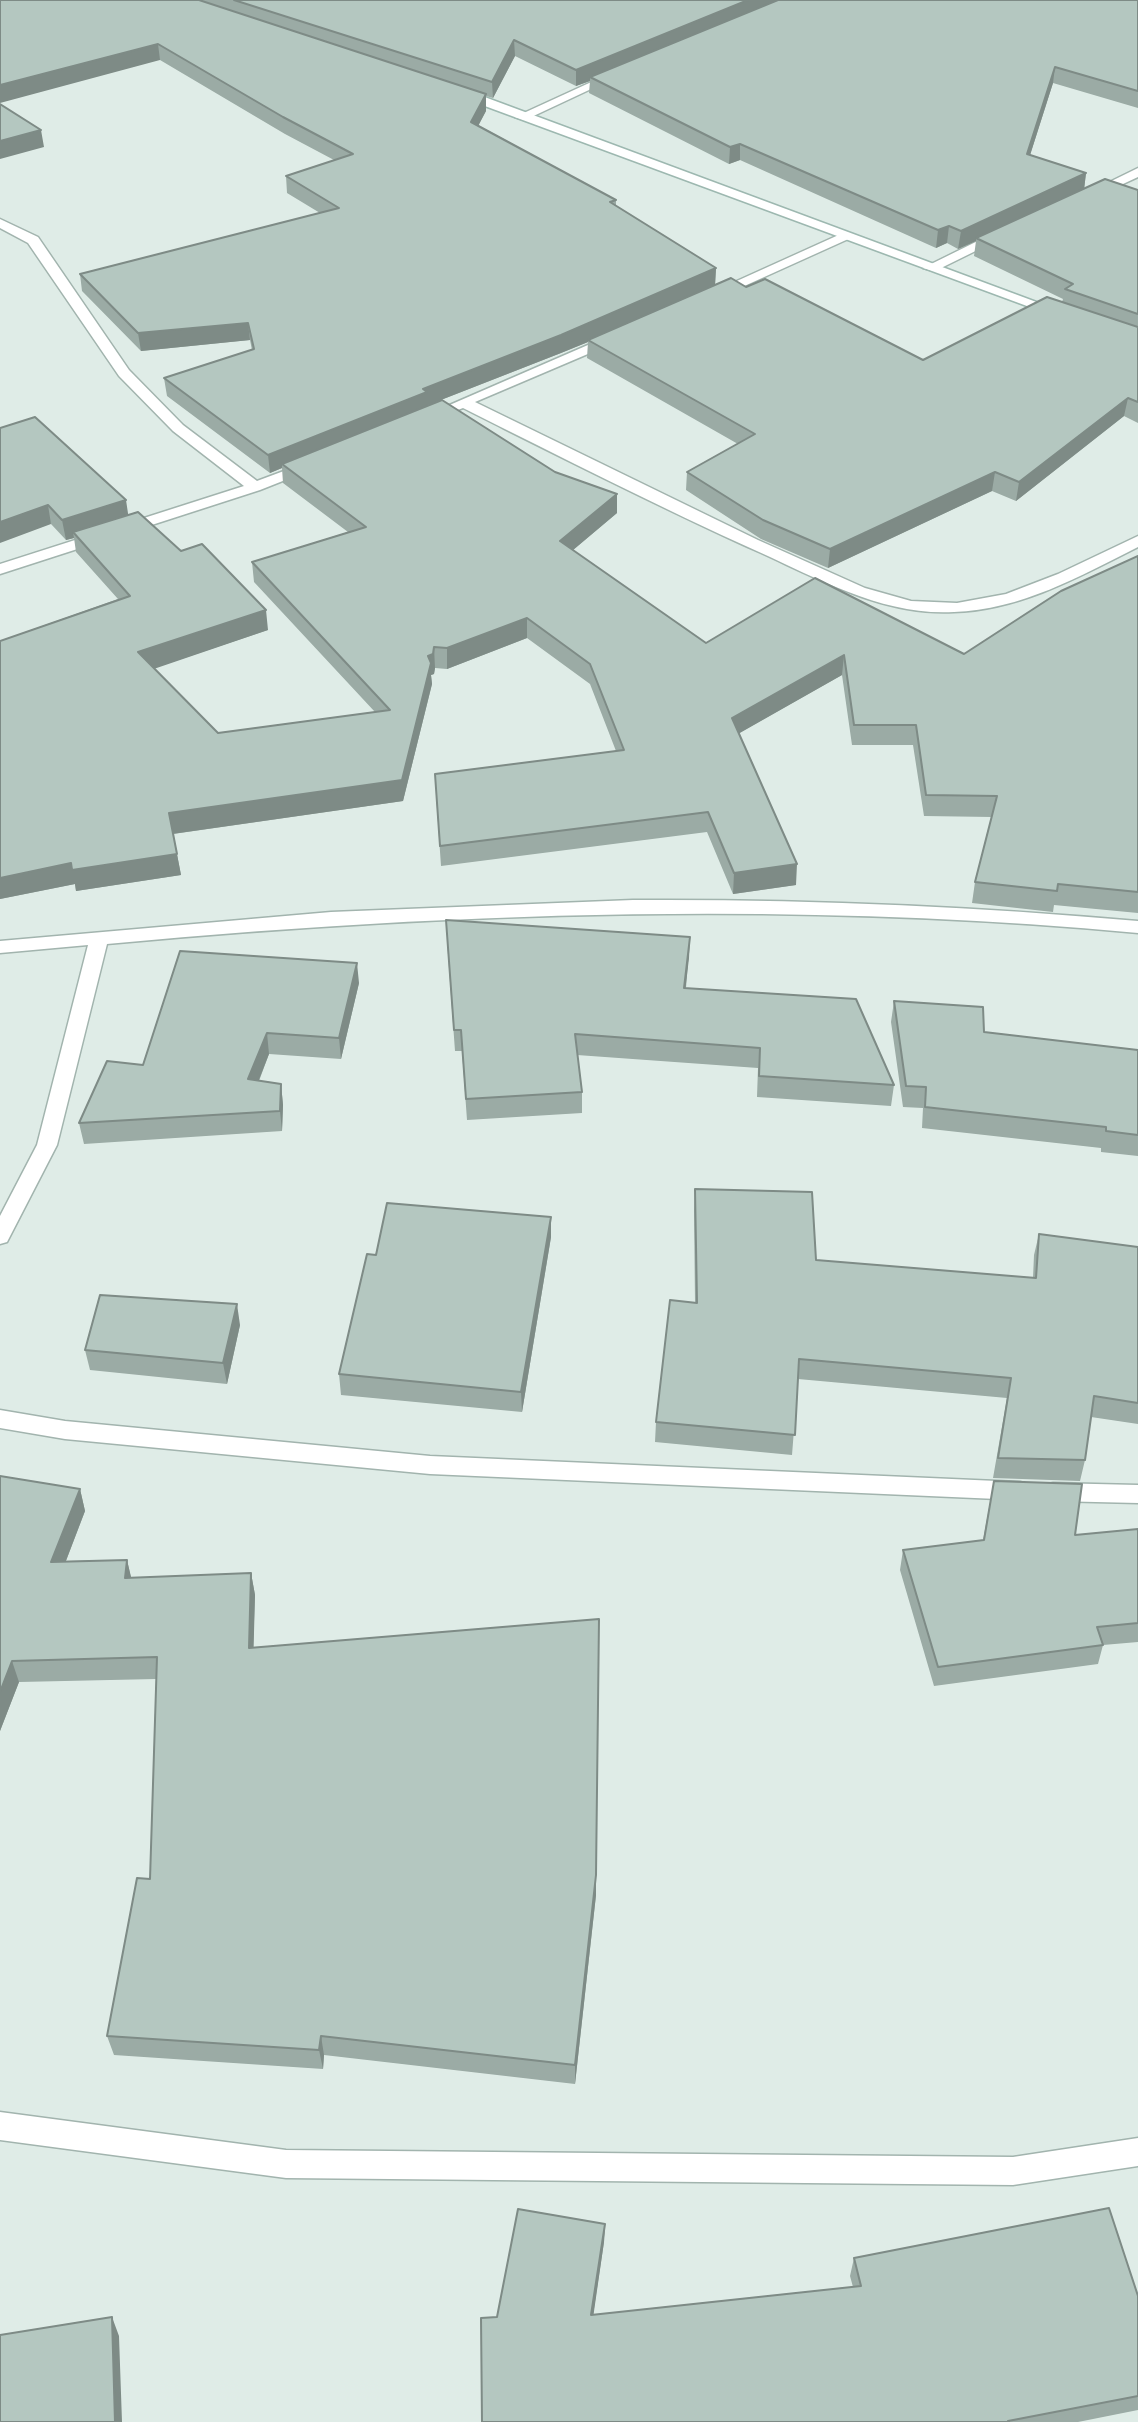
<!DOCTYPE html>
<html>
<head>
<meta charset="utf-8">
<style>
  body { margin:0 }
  canvas { display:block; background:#dfece7 }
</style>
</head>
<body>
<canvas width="1138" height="2422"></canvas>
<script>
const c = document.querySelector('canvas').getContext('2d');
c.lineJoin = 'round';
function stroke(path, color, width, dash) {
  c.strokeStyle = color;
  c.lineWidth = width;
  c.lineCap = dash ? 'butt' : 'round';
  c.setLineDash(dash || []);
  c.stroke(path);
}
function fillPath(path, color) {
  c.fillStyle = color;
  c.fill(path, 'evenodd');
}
const street = new Path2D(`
  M611,73L621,75L525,120L515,117Z
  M1138,168V177L1095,197L1085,194Z
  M0,219L38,237L129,370L183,425L257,481L308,462L313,463V469L260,490L0,574V564L244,486L173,431L119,376L28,243L0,228Z
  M996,232L1008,235L935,271L923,268Z
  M843,233L855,236L720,297L708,294Z
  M611,335L616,336V342L475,402L758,540L865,588L911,601L957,603L1006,594L1058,574L1138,536V547C1081,576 1020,610 954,612C884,616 821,580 759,552C659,507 561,457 463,408L429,421L422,417Z
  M633,900C802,899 970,906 1138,921V933C793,901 451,912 107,944L57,1145L7,1242L0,1244V1216L37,1145L88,945L0,953V941L331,912Z
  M0,1410L65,1421L430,1456L1020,1482L1028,1484L1032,1491L1028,1498L1020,1500L430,1474L65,1439L0,1428Z
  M1053,1483L1138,1485V1503L1053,1501L1045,1499L1041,1492L1045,1485Z
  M0,2112L286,2150L1013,2157L1138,2138V2166L1013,2185L286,2178L0,2140Z`);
const secondary = new Path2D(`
  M455,89H463L1066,313L1054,316L455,95Z`);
stroke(street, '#a2b4ae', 3);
stroke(secondary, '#9db8b0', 3);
fillPath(street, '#fff');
fillPath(secondary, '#fff');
fillPath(new Path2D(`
  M0,0H1138V108L1053,83L1030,155L1086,173L1084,189L1138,190V423L1124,416L1016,501L992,491L828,568L761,539L686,490L687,472L738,444L587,358L588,342L561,353L428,405L617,513L573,550L706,643L964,654L1138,556V913L1054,905L1053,912L972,903L975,882L992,817L924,816L913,745H852L842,675L739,733L796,885L733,894L707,832L441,866L436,794L616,751L590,684L527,638L447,669L435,668L434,674L431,675L432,684L403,801L173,834L181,875L76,891L75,884L0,899V641L118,599L76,552L74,538L66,540L51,524L0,428L128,515L268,630L154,668L218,733L375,712L254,582L252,562L348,532L283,483L282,468L270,473L167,396L164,378L252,350L250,340L141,351L82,291L80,274L320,213L287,193L286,176L334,160L285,134L160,60ZM515,56L576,86L590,81L589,93L729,164L740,160L936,248L947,243L958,249L976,241L974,256L1063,299L1062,302L923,360L746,287L715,284L716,268L616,206V200L478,125L486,111V96L493,98Z
  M690,937L686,988L894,1085L891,1106L757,1097L758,1068L577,1055L582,1092V1113L467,1120L462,1051H455L447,941Z
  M359,983L341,1059L269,1054L259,1081L281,1084L283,1105L282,1131L84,1144L79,1123L143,1065Z
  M894,1001L984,1032L1138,1050V1156L1101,1152V1148L922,1128L923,1108L903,1107L891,1022Z
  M695,1189L816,1260L1033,1278L1034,1255L1039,1234L1138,1247V1424L1091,1417L1085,1460L1080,1481L993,1478L1007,1398L798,1379L792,1455L655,1442L656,1422L695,1303L694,1210Z
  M551,1237L522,1412L341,1395L339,1374L376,1255Z
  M240,1325L227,1384L90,1370L85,1350Z
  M0,1476L80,1489L85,1511L66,1561L127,1560L131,1578L251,1573L255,1595L253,1648L596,1895L575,2084L324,2055L323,2069L114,2055L107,2036L150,1879L156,1679L19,1682L0,1731Z
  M994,1481L1075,1535L1138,1529V1642L1103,1645L1098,1664L934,1686L900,1570L903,1550L983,1540Z
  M605,2224L604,2242L593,2315L853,2287L850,2276L854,2258L1138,2296V2410L1078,2422H482L497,2317Z`), '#9baba5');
fillPath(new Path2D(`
  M748,0H785L590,77V81L576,86V70Z
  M514,40L515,56L493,98L492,82Z
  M158,44L160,60L0,103V85Z
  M1055,67L1053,83L1025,171L1027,154Z
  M486,94V111L472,138L471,122Z
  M41,130L44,147L0,159V141Z
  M740,144V160L729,164L730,147Z
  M1086,173L1084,190L976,238V241L958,249L961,231Z
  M949,226L947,243L936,248L938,230Z
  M716,268L715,286L588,340V342L561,353L428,405V410L282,464V468L270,473L268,455L423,389Z
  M248,323L250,340L141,351L138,333Z
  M1128,398L1124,416L1016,501L1019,482Z
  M995,472L992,491L828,568L830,549Z
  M617,494V513L560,561V541Z
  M126,500L129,520L73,532L74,538L66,540L62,520Z
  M48,505L51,524L0,543V522Z
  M266,610L268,630L142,673L138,652Z
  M527,618V638L447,669V648Z
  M434,647L435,668L434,674L431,675L432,684L403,801L172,834L169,813L402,780L428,656Z
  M844,655L842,675L731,738L732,718Z
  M177,854L181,875L76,891L75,884L0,899V878L71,863Z
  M797,864L796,885L733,894L734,873Z
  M690,937L689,958L683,1009L684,988Z
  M357,963L359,983L341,1059L339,1038Z
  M267,1033L269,1054L251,1100L248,1079Z
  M281,1084L283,1105L282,1131L280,1111Z
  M551,1217V1237L522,1412L521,1392Z
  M237,1304L240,1325L227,1384L223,1363Z
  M80,1489L85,1511L57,1584L51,1562Z
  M127,1560L132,1581L125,1578Z
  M251,1573L255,1595L253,1670L249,1648Z
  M12,1661L19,1682L0,1731V1692Z
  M596,1875V1895L575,2084V2065Z
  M321,2036L324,2055L323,2069L319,2050Z
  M605,2224L604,2242L591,2332V2315Z
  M112,2317L119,2336L122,2422H115Z`), '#7e8b86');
const building = new Path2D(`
  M0,0H199L486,94L471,122L616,200L610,202L716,268L561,335L423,389L427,392L268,455L164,378L254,349L248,323L138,333L80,274L339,208L286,176L353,154L283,117L158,44L0,85Z
  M234,0H748L576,70L514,40L492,82Z
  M778,0H1138V91L1055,67L1027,154L1086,173L961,231L949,226L938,230L740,144L730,147L590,77Z
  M0,104L41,130L0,141Z
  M1105,179L1138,190V314L1065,289L1073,284L976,238Z
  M731,278L746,287L765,279L923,360L1047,297L1138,327V402L1128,398L1019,482L995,472L830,549L763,520L687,472L755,434L588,340Z
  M442,400L555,472L617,494L560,541L706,643L815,578L964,654L1061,591L1138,556V892L1058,884L1057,891L975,882L997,796L926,795L916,725H854L844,655L732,718L797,864L734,873L708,812L440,846L435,774L624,750L590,664L527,618L447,648L434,647L433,654L428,656L431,663L402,780L169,813L177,854L72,870L71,863L0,878V641L130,596L73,532L138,512L181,551L202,544L266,610L138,652L218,733L390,710L252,562L366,527L282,464Z
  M35,417L126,500L62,520L48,505L0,522V428Z
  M446,920L690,937L684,988L856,999L894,1085L759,1076L760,1048L575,1034L582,1092L466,1099L461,1030H454Z
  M180,951L357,963L339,1038L267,1033L248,1079L281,1084L280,1111L79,1123L107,1061L143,1065Z
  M894,1001L983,1007L984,1032L1138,1050V1135L1106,1131V1127L925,1107L926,1087L906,1086Z
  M695,1189L812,1192L816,1260L1036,1278L1039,1234L1138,1247V1403L1094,1396L1085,1460L998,1458L1011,1378L799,1359L795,1435L656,1422L670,1300L697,1303Z
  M387,1203L551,1217L521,1392L339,1374L367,1254L376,1255Z
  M100,1295L237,1304L223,1363L85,1350Z
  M0,1476L80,1489L51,1562L127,1560L125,1578L251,1573L249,1648L599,1619L596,1875L575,2065L321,2036L319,2050L107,2036L137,1878L150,1879L157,1657L12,1661L0,1692Z
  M994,1481L1082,1484L1075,1535L1138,1529V1623L1097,1627L1103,1645L938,1667L903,1550L984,1540Z
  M1109,2208L1138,2296V2396L1008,2421L1009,2422H482L481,2318L497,2317L518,2209L605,2224L591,2315L861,2286L854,2258Z
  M112,2317L115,2422H0V2335Z`);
fillPath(building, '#b4c7c0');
stroke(building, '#7e8b86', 2);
</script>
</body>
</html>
